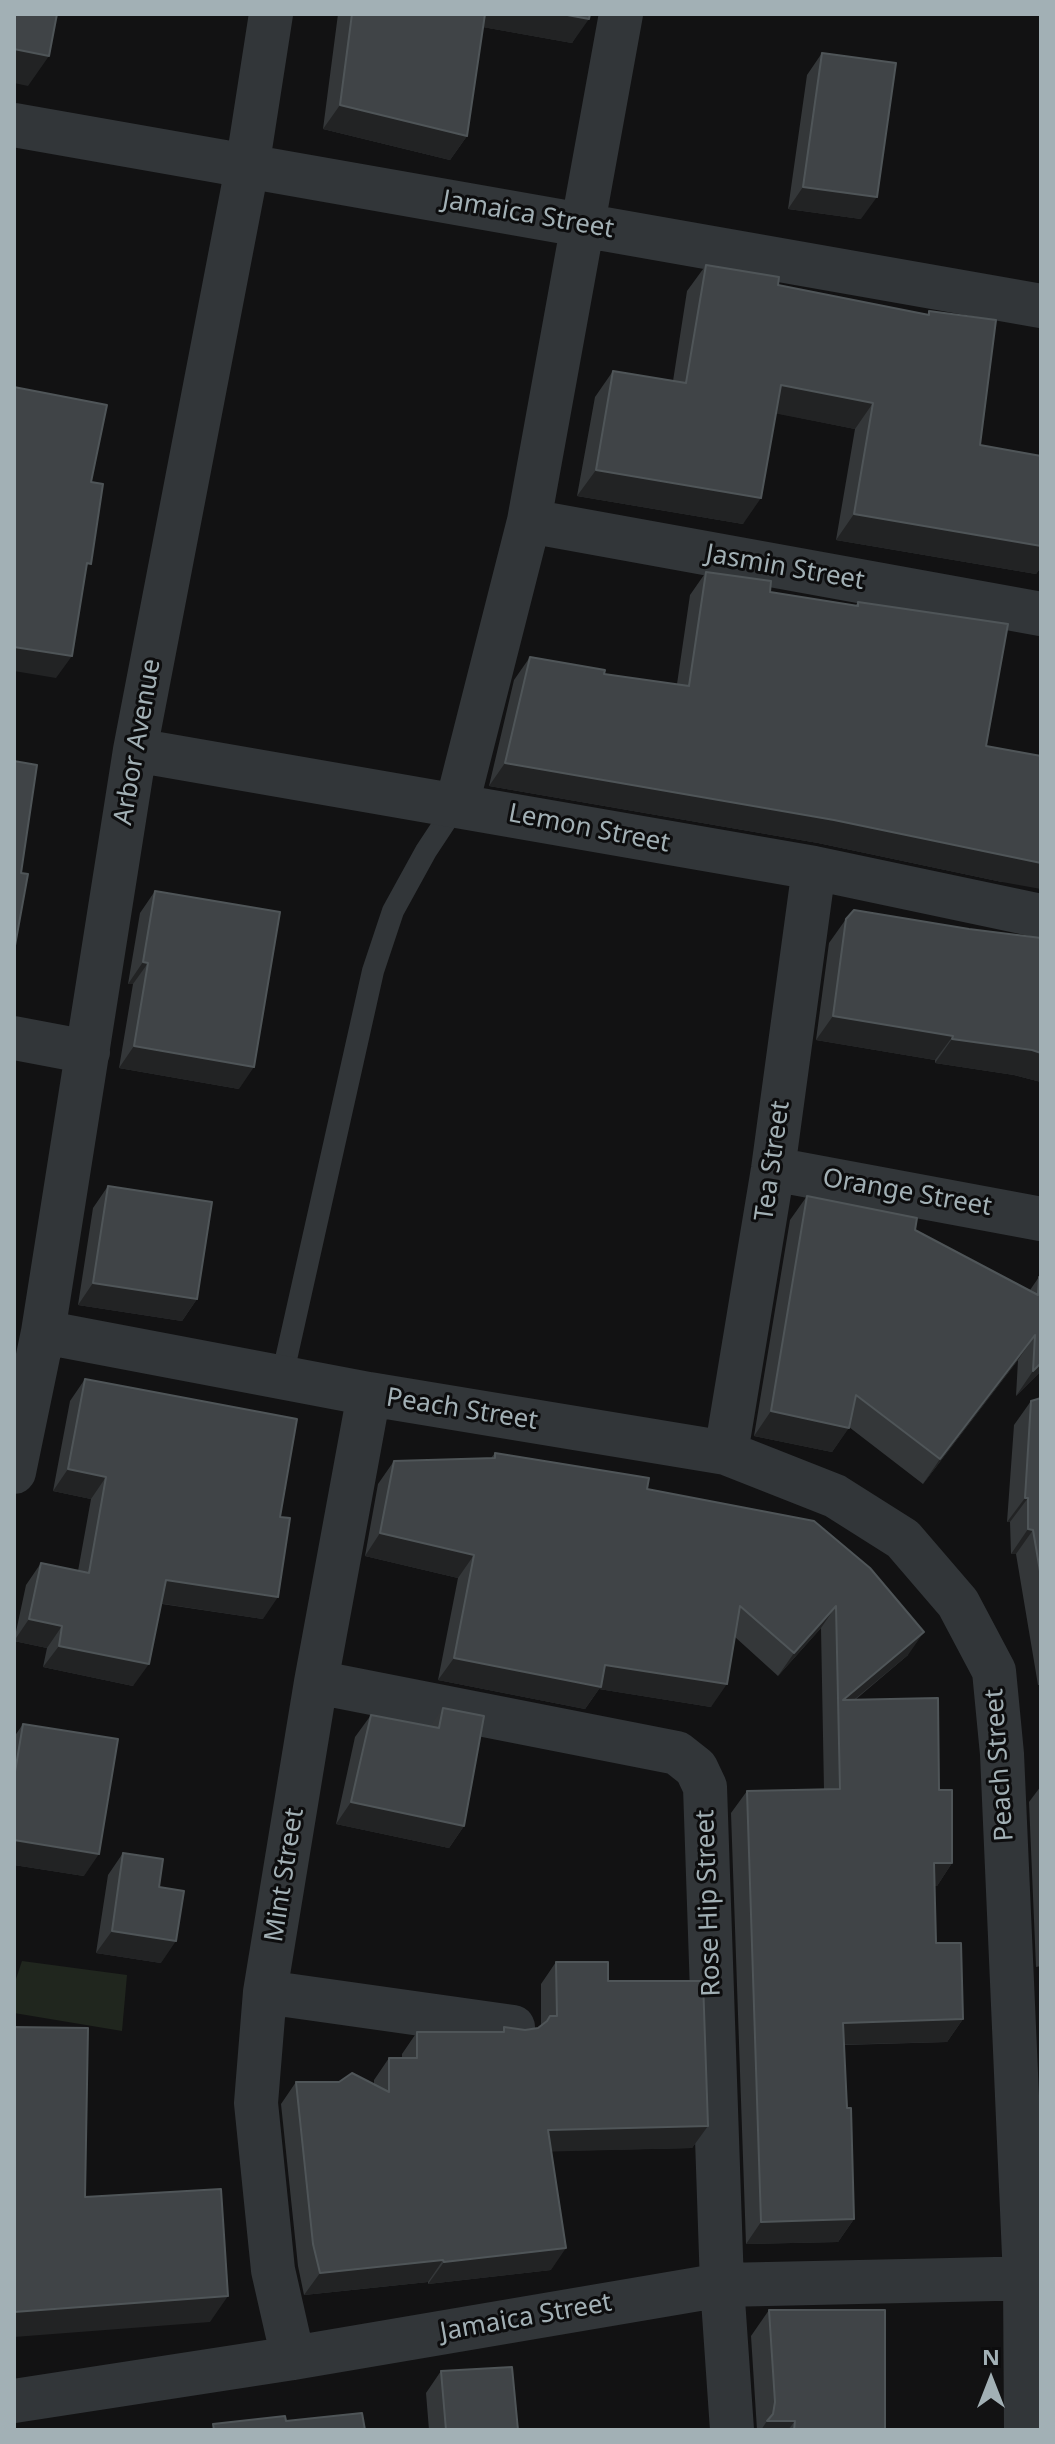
<!DOCTYPE html>
<html>
<head>
<meta charset="utf-8">
<style>
  body { margin:0 }
  #map { position:relative; width:1055px; height:2444px; overflow:hidden; background:#121213; font-family:"Noto Sans",sans-serif }
  canvas { display:block }
  .frame { position:absolute; inset:0; border:16px solid #a2b0b5; pointer-events:none }
  .north { position:absolute; left:951px; top:2340px; width:80px; height:80px; -webkit-text-stroke:6px #0d0d0e; paint-order:stroke; rotate:0deg; font-size:22px; font-weight:700; line-height:32px; text-align:center; color:#a2b0b5 }
  .north::after { content:''; display:block; margin:auto; width:28px; height:36px; background:#a2b0b5; clip-path:polygon(50% 0,100% 100%,50% 72%,0 100%) }
</style>
</head>
<body>
<div id="map">
<canvas width="1055" height="2444"></canvas>
<div class="frame"></div>
<div class="north">N</div>
</div>
<script>
const c = document.querySelector('canvas').getContext('2d');
c.lineJoin = 'round';
function fillPath(path, color) {
  c.fillStyle = color;
  c.fill(path, 'evenodd');
}
function stroke(path, color, width, dash) {
  c.strokeStyle = color;
  c.lineWidth = width;
  c.lineCap = dash ? 'butt' : 'round';
  c.setLineDash(dash || []);
  c.stroke(path);
}
function label(font, color, halo, rows, align = 'center') {
  c.font = font + ' "Noto Sans",sans-serif';
  c.lineWidth = 6;
  c.setLineDash([]);
  c.textBaseline = 'middle';
  c.strokeStyle = halo;
  c.fillStyle = color;
  for (const [text, x, y, turn = 0] of rows) {
    c.save();
    c.translate(x, y);
    c.rotate((+turn || 0) * Math.PI / 180);
    c.textAlign = isNaN(turn) ? turn : align;
    if (halo) c.strokeText(text, 0, 0);
    c.fillText(text, 0, 0);
    c.restore();
  }
}
fillPath(new Path2D(`
  M22,1961L127,1975L122,2031L14,2013V1985Z`), '#20261e');
stroke(new Path2D(`
  M282,1377L373,971L393,911L426,851L457,804`), '#323639', 22);
stroke(new Path2D(`
  M14,125C356,188 699,245 1041,306
  M529,521L1041,614
  M135,750L814,868L1041,916
  M457,804L529,521L621,14
  M14,1038L88,1052
  M773,1169L1041,1219
  M43,1332L369,1394L726,1453L835,1496L903,1539L958,1603L994,1671L1002,1754L1025,2278L1026,2430
  M726,1453L773,1169L814,868
  M14,1472L43,1332L135,750L247,168L271,14
  M316,1682L677,1753L696,1768L705,1787L722,2285L732,2430
  M265,1992L513,2027
  M293,2358L273,2270L256,2103L265,1992L316,1682L369,1394
  M14,2401L293,2358L722,2285L1041,2278`), '#323639', 44);
fillPath(new Path2D(`
  M338,14H590L572,43L483,27L467,136L450,160L323,129Z
  M822,53L861,219L788,209L807,75Z
  M706,265L778,285L927,315L929,311L980,445L1041,456V567L1036,574L836,540L855,429L776,413L743,524L577,496L595,397L613,371L673,381L687,291Z
  M706,572L770,592L855,606L858,602L986,746L1002,882L818,843L489,786L514,680L530,657L604,674L677,684L690,595Z
  M155,891L239,1089L119,1068L133,984H128L140,913Z
  M846,919L969,929L1041,938V1082L1014,1075L935,1063V1060L816,1040L829,943Z
  M108,1186L197,1299L182,1321L78,1305L93,1208Z
  M807,1196L915,1230L1030,1290L1039,1277L1041,1371L1016,1396L1018,1360L923,1484L849,1427L832,1452L754,1436L790,1220Z
  M85,1379L280,1517L263,1619L162,1604L133,1686L43,1667L47,1648L14,1641L26,1585L41,1563L78,1571L91,1499L53,1491L70,1401Z
  M1041,1398V1685H1038L1016,1554H1011L1010,1522H1007L1014,1425L1031,1401Z
  M495,1453L647,1489L814,1521L908,1655L855,1700L939,1790L952,1863L937,1886H935L936,1943L963,2019L947,2042L844,2045L854,2219L838,2242L746,2244L731,1813L747,1791L824,1790L821,1628L778,1676L735,1637L711,1707L599,1689L585,1709L438,1680L458,1578L365,1556L378,1484L394,1461L491,1458Z
  M443,1708L464,1826L449,1848L336,1824L355,1737L371,1715L430,1726Z
  M23,1724L84,1876L14,1865V1737Z
  M1041,1786V1966L1036,1967L1029,1802Z
  M123,1853L159,1887L161,1963L96,1953L108,1875Z
  M556,1962L608,1981L708,2126L692,2148L552,2151L551,2270L428,2284V2282L304,2295L298,2266L281,2104L296,2082L374,2084V2080L389,2058H402V2054L417,2032H501L504,2027L525,2030L538,2028L541,2026V1984Z
  M769,2310L885,2430H757L751,2336Z
  M441,2371L518,2430H429L426,2393Z`), '#343739');
fillPath(new Path2D(`
  M478,14H562L589,19L572,43L471,25Z
  M14,49L49,56L28,86L14,83Z
  M340,105L467,136L450,160L323,129Z
  M803,187L877,197L861,219L788,209Z
  M781,385L873,403L855,429L763,411Z
  M596,470L761,498L743,524L577,496Z
  M854,514L1041,546V567L1036,574L836,540Z
  M14,647L72,656L56,678L14,671Z
  M505,763L834,820L1041,863V889L1002,882L818,843L489,786Z
  M143,962L148,963L133,984H128Z
  M833,1016L953,1036L935,1060L816,1040Z
  M952,1039L1032,1050L1041,1053V1082L1014,1075L935,1063Z
  M134,1046L254,1067L239,1089L119,1068Z
  M93,1283L197,1299L182,1321L78,1305Z
  M1035,1335L1018,1360L923,1484L940,1459Z
  M1041,1363V1371L1016,1396L1033,1371Z
  M771,1411L849,1428L832,1452L754,1436Z
  M68,1469L106,1477L91,1499L53,1491Z
  M1025,1498H1028L1010,1522H1007Z
  M1028,1529L1033,1530L1016,1554H1011Z
  M380,1533L474,1555L458,1578L365,1556Z
  M166,1580L278,1597L263,1619L151,1602Z
  M836,1606L821,1628L778,1676L794,1653Z
  M29,1619L62,1626L47,1648L14,1641Z
  M924,1632L908,1655L838,1713L843,1700Z
  M59,1646L149,1664L133,1686L43,1667Z
  M454,1658L605,1665L727,1684L711,1707L599,1689L585,1709L438,1680Z
  M351,1802L464,1826L449,1848L336,1824Z
  M14,1840L99,1854L84,1876L14,1865Z
  M934,1863H952L937,1886H918Z
  M112,1931L176,1941L161,1963L96,1953Z
  M963,2019L947,2042L827,2045L843,2023Z
  M708,2126L692,2148L533,2152L548,2130Z
  M854,2219L838,2242L746,2244L761,2222Z
  M566,2248L551,2270L428,2284L444,2262Z
  M443,2260L428,2282L304,2295L320,2273Z
  M228,2296L210,2322L14,2337V2312Z
  M767,2421H795L788,2430H761Z`), '#222324');
const building = new Path2D(`
  M14,14H57L49,56L14,49Z
  M352,14H485L467,136L340,105Z
  M562,14H590L589,19Z
  M822,53L896,63L877,197L803,187Z
  M706,265L779,277L778,285L929,315V311L996,320L980,445L1041,456V546L854,514L873,403L781,385L761,498L596,470L613,371L686,383Z
  M14,387L107,405L91,482L103,484L91,564L87,563L72,656L14,647Z
  M706,572L771,581L770,592L858,606V602L1008,624L986,746L1041,756V863L834,820L505,763L530,657L605,670L604,674L689,686Z
  M14,761L37,765L21,873L28,874L14,951Z
  M155,891L280,912L254,1067L134,1046L148,963L143,962Z
  M854,910L969,929L1041,938V1053L1032,1050L952,1039L953,1036L833,1016L846,919Z
  M108,1186L212,1202L197,1299L93,1283Z
  M807,1196L917,1218L915,1230L1038,1295L1039,1277L1041,1279V1363L1033,1371L1035,1335L940,1459L856,1395L849,1428L771,1411Z
  M85,1379L297,1419L280,1517L290,1518L278,1597L166,1580L149,1664L59,1646L62,1626L29,1619L41,1563L89,1573L106,1477L68,1469Z
  M1041,1398V1577L1033,1530L1028,1529V1498H1025L1031,1401Z
  M495,1453L649,1478L647,1489L814,1521L870,1568L924,1632L843,1700L938,1698L939,1790H952V1863H934L936,1943H961L963,2019L843,2023L847,2108H851L854,2219L761,2222L747,1791L840,1789L836,1606L794,1653L740,1606L727,1684L605,1665L601,1687L454,1658L474,1555L380,1533L394,1461L495,1458Z
  M443,1708L484,1716L464,1826L351,1802L371,1715L439,1728Z
  M23,1724L118,1739L99,1854L14,1840V1778Z
  M123,1853L163,1859L159,1887L184,1891L176,1941L112,1931Z
  M556,1962H608V1981H703L708,2126L548,2130L566,2248L444,2262L443,2260L320,2273L313,2244L296,2082H339L352,2073L389,2092V2058H417V2032H504V2027L525,2030L538,2028L547,2021L550,2016H557Z
  M14,2027L88,2028L85,2197L221,2189L228,2296L14,2312Z
  M769,2310H885V2430H794L795,2421H767L773,2414L775,2402Z
  M512,2367L518,2430H446L441,2371Z
  M362,2413L365,2430H214L213,2424L285,2416L286,2421Z`);
fillPath(building, '#404447');
stroke(building, '#4f5558', 2);
label('26px', '#a2b0b5', '#0d0d0e', [
  ["Jamaica Street",528,215,10],
  ["Jasmin Street",785,568,10],
  ["Arbor Avenue",138,742,-80],
  ["Lemon Street",589,829,11],
  ["Tea Street",773,1161,-82],
  ["Orange Street",907,1193,10],
  ["Peach Street",462,1410,9],
  ["Peach Street",1000,1765,-94],
  ["Mint Street",285,1875,-81],
  ["Rose Hip Street",709,1903,-92],
  ["Jamaica Street",526,2318,-10]
]);
</script>
</body>
</html>
